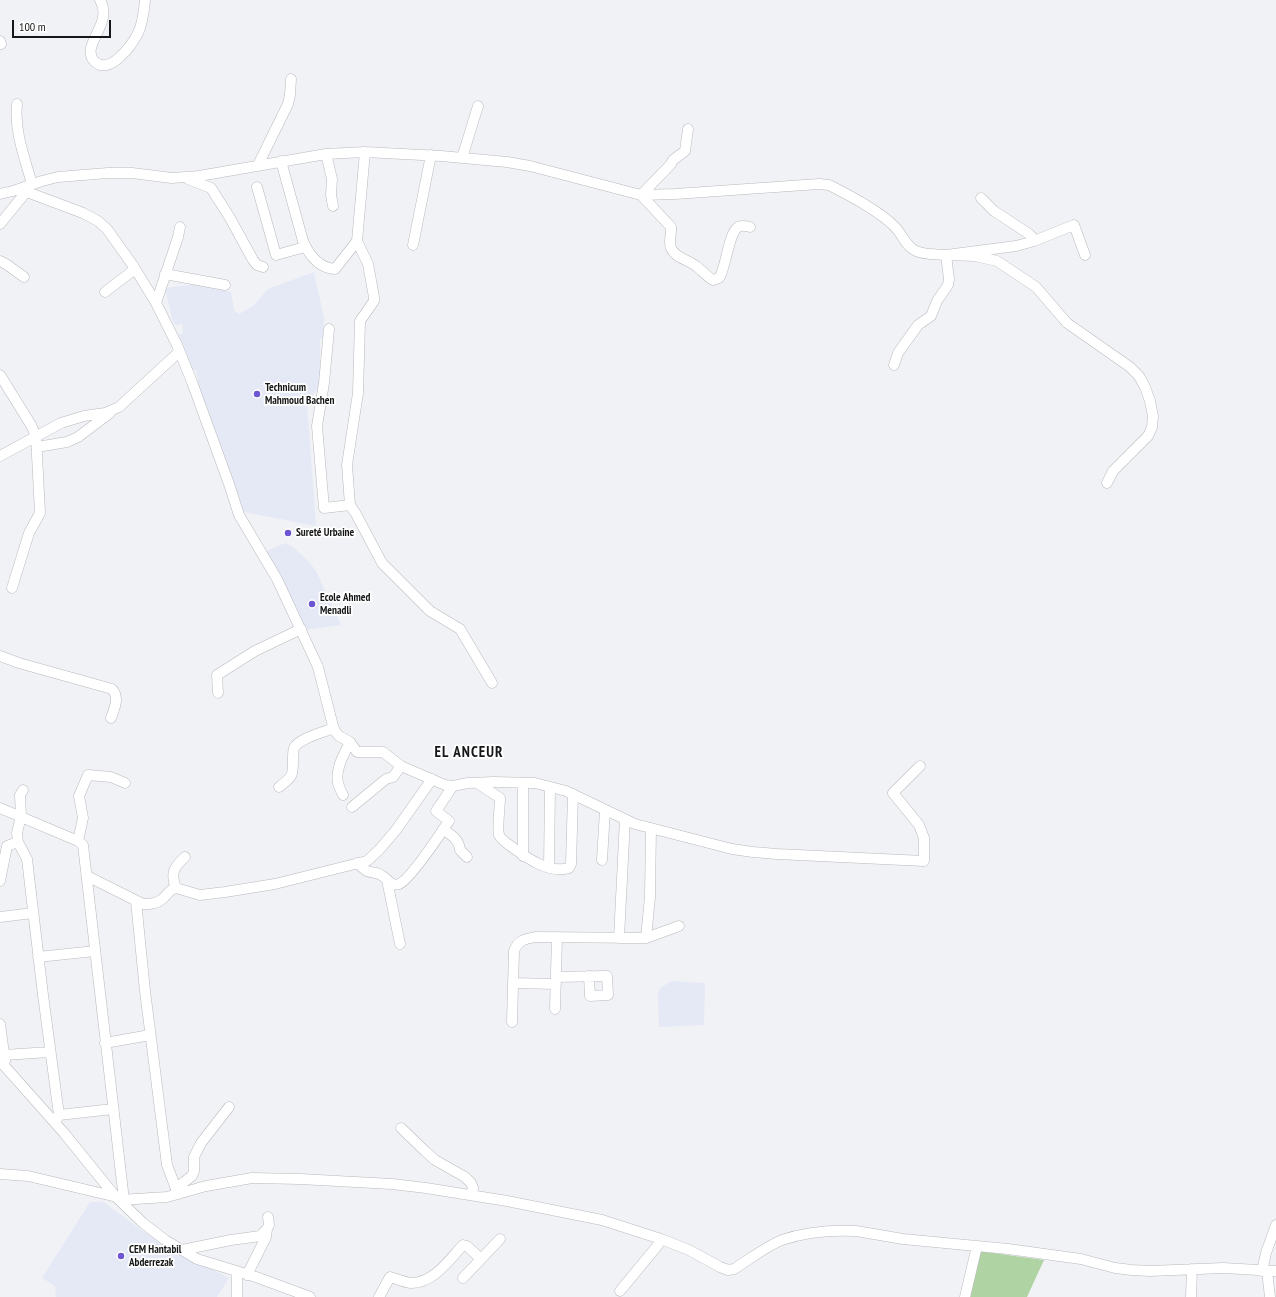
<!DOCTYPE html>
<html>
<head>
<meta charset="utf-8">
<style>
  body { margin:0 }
  #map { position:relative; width:1276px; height:1297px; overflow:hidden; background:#f0f2f6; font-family:"PT Sans Narrow",sans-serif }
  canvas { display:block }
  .scale { position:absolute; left:12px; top:20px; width:99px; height:18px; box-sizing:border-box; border:2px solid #161718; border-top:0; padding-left:5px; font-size:12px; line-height:14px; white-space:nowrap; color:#161718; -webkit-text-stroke:3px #fff; paint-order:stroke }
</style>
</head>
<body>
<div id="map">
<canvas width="1276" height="1297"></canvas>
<div class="scale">100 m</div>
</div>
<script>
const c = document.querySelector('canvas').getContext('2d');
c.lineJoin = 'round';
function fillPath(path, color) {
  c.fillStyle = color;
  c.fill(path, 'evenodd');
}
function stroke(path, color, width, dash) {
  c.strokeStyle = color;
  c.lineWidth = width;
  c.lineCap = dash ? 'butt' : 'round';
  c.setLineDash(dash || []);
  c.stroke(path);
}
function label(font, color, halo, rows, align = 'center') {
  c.font = font + ' "PT Sans Narrow",sans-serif';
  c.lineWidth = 3.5;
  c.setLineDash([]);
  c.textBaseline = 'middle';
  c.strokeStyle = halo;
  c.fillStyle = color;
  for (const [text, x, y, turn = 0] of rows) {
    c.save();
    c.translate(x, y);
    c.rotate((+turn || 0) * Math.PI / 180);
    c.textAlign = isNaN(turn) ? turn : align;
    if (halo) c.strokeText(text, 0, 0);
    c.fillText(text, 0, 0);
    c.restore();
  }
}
fillPath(new Path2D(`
  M314,272L324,318L323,338L320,339V386L307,403L316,526L239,511L196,383L198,380L196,370H192L179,334L183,333L182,324L176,325L173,322L165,288L189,285H200L231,292L234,310L239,314L253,306L268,289Z
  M285,543L293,547L309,562L316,571L341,625L305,630L265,552Z
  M672,981L705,983L704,1025L659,1027L658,994L660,988Z
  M90,1202H103L153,1238L229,1278L217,1297H56L55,1286L42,1278Z`), '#e5e9f5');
fillPath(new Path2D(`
  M978,1251L1044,1260L1027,1297H968Z`), '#b0d3a4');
const minor = new Path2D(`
  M100,0C114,24 80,45 94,61C109,77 132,45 138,33C143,23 144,11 145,0
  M0,41L1,44
  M17,104C14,131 25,159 32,184
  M688,129L685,151L673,160L671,164L641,195L671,227C672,234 668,242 671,248C675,258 689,260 696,266C702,270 706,276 713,280L719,278C726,269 728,234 738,227C741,225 746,226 750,227
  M326,154L332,179L331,195L333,206
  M462,158L478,106
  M281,161L303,241C309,255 319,268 335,269L357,241
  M258,165L288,104L290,95L291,79
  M188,179L211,188L230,218L253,260L257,265L263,267
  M257,187L276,255L305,247
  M19,189L83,213L98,221L107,229L134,267L156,303L177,345L192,382L229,484L239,515L277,579L318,667L334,730L339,736L350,742L357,752H383L401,766L445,785L453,786L468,783L494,782L535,783L566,791L635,824L732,849L753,852L777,854L924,861V838L919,825L893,793L920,766
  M0,194L13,191L42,181L58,177L108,173H132L172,178L199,176L326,154L365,152L441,156L507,162L530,166L641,195L675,194L819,184L829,185C849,195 878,210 894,226C902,233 905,246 916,251C925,255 936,254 946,255L949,279L948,285L937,301L931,316L918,325L898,353L894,365
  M981,198L994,211L1029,234L1035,240
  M0,224L26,192
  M413,245L431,155
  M1085,255L1074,225L1034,241L1016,246L946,255L975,256L997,261L1036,287L1067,323L1130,367L1139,376L1145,387L1150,401L1153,416L1152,427L1148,436L1113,471L1107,483
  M0,261L6,264L24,277
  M165,274L225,285
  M105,292L135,269
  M156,303L178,237L180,227
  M329,329L324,383L317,426L324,508L350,505L347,465L358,393L360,321L374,301V297L368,264L357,241L365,152
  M0,375L31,425L36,436L40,513L29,533L12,588
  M37,447L67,442L78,437L110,413
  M0,456L61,423L84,416L105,413L119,407L179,352
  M350,505L356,514L382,563L430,611L460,629L492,683
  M0,656L19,663L112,689C120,698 114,709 111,718
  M218,693L217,675L255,651L301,629
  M477,783L500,798C500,807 497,827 499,835C501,840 508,844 512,847C527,858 549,874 569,868L571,864L573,794
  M523,783V856
  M279,787C294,776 293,775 293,757C293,754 293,751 294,748C299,738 324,732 334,728
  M23,790L20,795L21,816L17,833L18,842L27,859L43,995L59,1115L55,1123
  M343,795C341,791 339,787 338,783C335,769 344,754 350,742
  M352,807L386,779L393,777L401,766
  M0,808L78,841L83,845L124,1200
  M443,829C452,836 459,839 460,850L467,857
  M78,841L83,818L79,796L88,775L111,777L125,783
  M602,860L605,810
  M357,863C360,865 363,869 367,871C371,873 377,872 381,875C387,878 391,887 399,884C410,880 441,833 449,821L436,811L453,786
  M549,867L550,787
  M87,876L143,904C149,904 156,904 161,900C167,896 169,889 176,888L200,895L225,892L275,884L367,861L379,850L396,830L432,779
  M387,880L400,944
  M0,881L7,846L18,842
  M176,888C170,873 174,867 185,857
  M136,901L145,991L167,1165L178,1194
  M0,917L33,913
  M619,938L625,819
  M646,938L650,897L651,828
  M38,957L95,951
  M556,977L607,976L608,995L590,996L589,976
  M513,983L556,984
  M555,1009L557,937
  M512,1022L514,951C518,940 525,939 536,937L646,938L679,926
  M0,1024L5,1061
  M105,1043L150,1035
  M4,1055L50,1052
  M0,1061L64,1133L115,1196L143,1223L165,1240L197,1259L256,1277L310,1297
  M59,1115L113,1109
  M401,1128L425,1151L435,1160L465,1177L471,1183L473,1188L472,1195
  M0,1174L28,1176L117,1197
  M176,1188L192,1176L194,1171V1157L201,1143L229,1107
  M120,1200L167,1197L206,1186L252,1178L300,1179L392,1184L426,1188L507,1201L602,1220L661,1239L689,1250L720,1267L728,1270L734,1269C750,1259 765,1247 782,1240C805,1232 832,1230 856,1231L903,1239L1008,1249L1081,1259L1115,1268L1132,1270L1150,1271L1223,1268L1276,1271
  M182,1250L231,1240L260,1236L267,1229L269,1225L268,1217
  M1262,1271L1266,1253L1276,1225
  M1267,1271L1270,1297
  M247,1275L266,1237L267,1229
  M463,1278L500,1239
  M620,1291L658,1245L661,1239
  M237,1297V1272
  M379,1297L390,1277C397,1279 404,1282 411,1283C434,1283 449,1260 463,1245L467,1246L481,1259
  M965,1297L977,1246
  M1191,1297L1192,1269`);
stroke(minor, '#b8b9bd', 11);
stroke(minor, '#fff', 10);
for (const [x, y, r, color] of [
  [257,394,4,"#6d57d1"],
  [288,533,4,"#6d57d1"],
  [312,604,4,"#6d57d1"],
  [121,1256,4,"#6d57d1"]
]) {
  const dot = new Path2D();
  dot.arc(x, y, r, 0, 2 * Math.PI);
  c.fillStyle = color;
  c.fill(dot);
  stroke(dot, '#fff', 1.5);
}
label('bold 11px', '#161718', '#fff', [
  ["Technicum",265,388],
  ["Mahmoud Bachen",265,401],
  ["Sureté Urbaine",296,533],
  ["Ecole Ahmed",320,598],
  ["Menadli",320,611],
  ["CEM Hantabil",129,1250],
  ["Abderrezak",129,1263]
], 'left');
c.letterSpacing = '1px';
label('bold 15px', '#161718', '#fff', [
  ["EL ANCEUR",469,753]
]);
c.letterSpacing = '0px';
</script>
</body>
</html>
